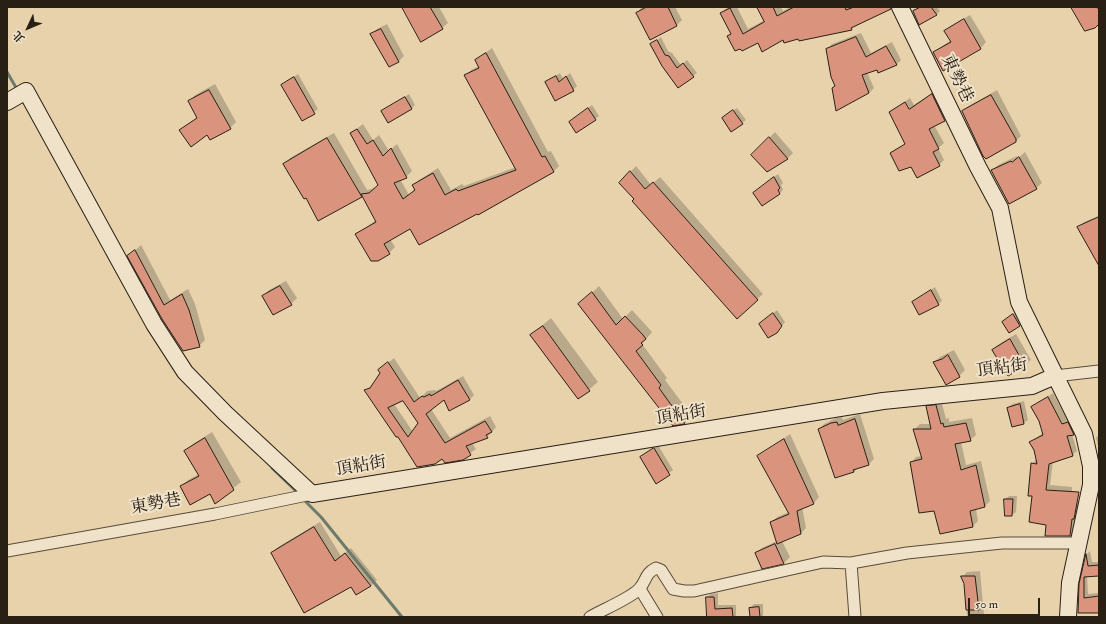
<!DOCTYPE html>
<html>
<head>
<meta charset="utf-8">
<style>
  body { margin:0 }
  #map { position:relative; width:1106px; height:624px; overflow:hidden; background:#e8d2ac; font-family:"IM FELL Double Pica","Noto Serif TC",serif }
  canvas { display:block }
  .frame { position:absolute; inset:0; border:8px solid #292015; pointer-events:none }
  .north { position:absolute; left:8px; top:8px; width:40px; height:40px; -webkit-text-stroke:3px #f0e2c9; paint-order:stroke; rotate:226deg; font-size:11px; font-weight:700; line-height:16px; text-align:center; color:#292015 }
  .north::after { content:''; display:block; margin:auto; width:14px; height:18px; background:#292015; clip-path:polygon(50% 0,100% 100%,50% 72%,0 100%) }
  .scale { position:absolute; left:968px; top:598px; width:72px; height:18px; box-sizing:border-box; border:2px solid #292015; border-top:0; padding-left:5px; font-size:12px; line-height:14px; white-space:nowrap; color:#292015; -webkit-text-stroke:3px #f0e2c9; paint-order:stroke }
</style>
</head>
<body>
<div id="map">
<canvas width="1106" height="624"></canvas>
<div class="frame"></div>
<div class="north">北</div>
<div class="scale">50 m</div>
</div>
<script>
const c = document.querySelector('canvas').getContext('2d');
c.lineJoin = 'round';
function fillPath(path, color) {
  c.fillStyle = color;
  c.fill(path, 'evenodd');
}
function stroke(path, color, width, dash) {
  c.strokeStyle = color;
  c.lineWidth = width;
  c.lineCap = dash ? 'butt' : 'round';
  c.setLineDash(dash || []);
  c.stroke(path);
}
function label(font, color, halo, rows, align = 'center') {
  c.font = font + ' "IM FELL Double Pica","Noto Serif TC",serif';
  c.lineWidth = 4;
  c.setLineDash([]);
  c.textBaseline = 'middle';
  c.strokeStyle = halo;
  c.fillStyle = color;
  for (const [text, x, y, turn = 0] of rows) {
    c.save();
    c.translate(x, y);
    c.rotate((+turn || 0) * Math.PI / 180);
    c.textAlign = isNaN(turn) ? turn : align;
    if (halo) c.strokeText(text, 0, 0);
    c.fillText(text, 0, 0);
    c.restore();
  }
}
fillPath(new Path2D(`
  M403,7H439L448,23L442,28Z
  M642,7H644L642,11L648,7H675L682,20L677,25L650,39L637,13Z
  M728,7H737L748,29L765,20L758,7H781L783,11L790,7H888L851,29L799,38L758,41L728,36L731,33L721,13Z
  M919,7H937L940,11L936,15L914,11Z
  M970,15L986,42L981,48L944,69L934,52L951,40L946,31L951,26Z
  M387,24L404,56L398,62L371,35L377,29Z
  M861,33L871,53L892,42L901,60L896,65L867,72L874,88L869,93L836,85L827,50L832,44Z
  M661,37L668,51L672,53L681,65L687,60L697,73L678,87L652,44Z
  M492,48L548,152L551,151L559,166L554,171L479,214L477,212L411,227L390,239L395,247L389,253L356,235L376,220L363,195L306,196L285,164L290,158L334,133L367,190L376,188L379,185L351,133L363,124L373,140L379,135L389,151L397,144L412,171L406,177L400,179L409,195L415,189L413,186L419,180L438,168L451,190L462,184L464,186L516,167L465,76L471,70L479,66L476,60Z
  M560,73L563,79L570,73L577,86L573,90L546,82Z
  M298,74L318,109L303,120L282,85Z
  M215,84L236,122L230,128L207,134L180,130L198,117L189,102L195,95Z
  M937,90L949,115L934,125L944,143L938,148L944,160L939,165L912,166L892,153L906,143L890,112L910,98L914,105Z
  M997,90L1021,136L1015,142L963,111L969,106Z
  M409,94L415,105L412,108L382,112Z
  M592,105L599,116L595,119H574Z
  M737,108L746,120L742,123L726,115Z
  M775,132L793,153L787,159L752,155Z
  M1025,152L1042,183L1036,188L992,171L998,165L1017,156L1018,158Z
  M636,166L651,185L660,177L763,294L737,317L620,183Z
  M778,174L783,183L781,185L783,190L779,194L758,190Z
  M1099,216V264L1079,227L1084,222Z
  M141,245L170,300L188,289L195,304L205,340L199,346L183,350L129,256Z
  M286,281L297,298L291,304L263,296L269,290Z
  M599,286L623,319L632,310L652,332L642,344L667,378L665,380L692,416L685,423L673,424L587,298Z
  M935,287L942,301L938,304L913,303Z
  M777,310L785,322L776,333L764,321Z
  M1017,311L1023,321L1019,325L1003,322Z
  M551,318L598,382L579,398L531,335Z
  M1016,334L1031,360L1025,365L1008,375L993,350L999,344Z
  M954,350L965,370L959,376L934,362L940,357Z
  M394,358L420,398L427,391L435,390L436,391L463,376L474,395L469,400L444,399L431,409L450,438L490,416L496,427L492,432L487,437L472,443L476,449L462,459L443,458L398,435L366,390L374,384L381,373L379,370ZM404,399L419,423L413,432L394,404Z
  M1053,393L1067,419L1073,418L1078,429L1072,434L1077,451L1072,455L1053,461L1050,485L1072,487V503H1081L1078,513L1076,516L1075,530L1070,535L1047,524L1033,495L1032,464L1037,459L1030,442L1043,433L1040,420L1032,407Z
  M941,400L946,419L949,418V422L972,418L976,435L970,440L961,442L966,465L981,461L990,501L985,506L976,509L978,521L973,526L935,510L911,463L916,457L922,456L914,430L920,424H931L927,407L932,401Z
  M1024,401L1028,420L1024,423L1012,426L1008,408L1012,404Z
  M860,414L874,459L869,464L858,468L854,472L819,429L824,424L836,418L842,417L843,420Z
  M212,432L241,482L216,502L210,493L181,487L188,480L199,474L185,451L193,444Z
  M790,434L819,497L814,503L802,507L806,528L801,533L782,541L790,557L784,563L762,567L756,553L762,548L777,541L772,522L777,517L789,512L759,456Z
  M1099,434V450L1096,438Z
  M658,445L673,470L656,482L641,457Z
  M1009,496H1017L1016,512L1012,515L1005,499Z
  M320,522L341,556L351,548L377,580L371,586L356,594L351,586L272,553L278,547Z
  M1090,551L1092,562H1099V575H1087L1088,594L1099,593V612H1079L1080,584L1087,554Z
  M980,571L984,615H987V617H964L967,616L965,584L962,577L967,572Z
  M718,593V605H736V617H708L707,597L711,594Z
  M754,604H763V617H751L750,608Z`), '#0003');
stroke(new Path2D(`
  M7,72L18,91
  M272,468L298,493
  M303,499L321,517L402,617`), '#6c7b6b', 3);
const building = new Path2D(`
  M402,7H430L443,29L421,42Z
  M647,7H668L677,26L650,40L636,13Z
  M757,7H773L777,16L794,7H845L846,10L854,7H891V9L851,28L852,30L799,41L798,39L784,43L783,40L762,52L758,43L742,51L740,49L735,51L727,36L731,34L720,13L730,8L743,34L764,22Z
  M921,7H931L937,15L919,25L913,11Z
  M1071,7H1097L1099,10V24L1095,28L1085,31Z
  M964,19L981,49L943,71L933,52L951,42L944,31Z
  M381,29L399,62L389,67L370,34Z
  M856,37L866,57L886,46L897,65L878,73L877,70L862,75L869,93L836,111L832,88L835,86L831,77L826,49Z
  M657,40L665,55L669,56L677,68L683,63L694,77L678,88L662,66L650,44Z
  M486,53L542,157L545,156L554,172L478,215L477,214L419,245L410,229L384,244L390,254L378,261H371L355,234L376,222L361,194L369,193L378,185L350,133L357,129L367,144L373,140L383,156L391,148L407,178L394,183L403,199L415,190L412,185L433,173L445,195L456,189L458,191L516,170L464,75L479,68L475,60Z
  M556,76L559,82L566,76L574,91L555,101L545,82Z
  M294,77L315,114L302,121L281,85Z
  M209,90L231,129L210,140L207,135L191,147L179,130L197,118L188,101Z
  M932,94L945,121L929,129L939,149L933,152L940,166L917,178L911,167L899,171L890,153L905,144L889,112L905,102L909,109Z
  M991,95L1016,139V142L986,159L983,156L962,111Z
  M405,97L412,109L388,123L381,111Z
  M588,108L596,120L576,133L569,122Z
  M733,110L743,124L731,132L722,118Z
  M769,137L788,159L767,172L751,155Z
  M327,138L362,197L318,221L306,198L304,199L283,164Z
  M1019,157L1037,189L1009,204L991,170L1011,161L1012,162Z
  M630,171L645,189L653,182L758,300L737,319L632,201L634,199L619,183Z
  M774,177L780,188L778,190L780,194L762,206L753,193Z
  M1099,217V266L1077,227Z
  M135,250L164,305L182,294L189,310L200,347L183,351L162,319L127,256Z
  M280,286L292,305L273,315L262,296Z
  M931,290L939,305L919,315L912,302Z
  M592,292L616,325L625,316L643,335L646,339L641,343L643,345L636,351L661,385L659,388L685,424L673,426L578,304Z
  M773,313L782,326L777,333L768,338L759,324Z
  M1013,314L1020,326L1009,333L1002,322Z
  M543,326L590,391L578,399L530,335Z
  M1010,339L1025,366L1008,376L992,350Z
  M948,355L960,377L946,385L933,362L942,359Z
  M388,362L414,402L422,396L424,397L430,394L431,396L458,380L470,400L449,411L444,400L426,414L445,443L485,421L492,432L486,435L488,438L466,446L471,455L463,460L445,463L442,459L435,464L417,467L398,437H396L364,390L370,388L380,373L378,370ZM403,401L418,423L408,437L388,408Z
  M1048,397L1062,424L1068,422L1074,435L1067,436L1073,456L1049,464L1046,490L1079,492L1074,519H1072L1070,536H1045L1046,525L1029,522L1032,496H1028L1031,463L1037,464L1034,450L1029,442L1043,435L1039,421L1031,407Z
  M1020,404L1024,424L1012,427L1007,408Z
  M936,405L941,424L943,423L944,427L966,423L971,441L955,444L961,470L976,465L985,507L970,511L973,527L940,534L934,511L919,513L910,462L922,459L913,429H931L926,406Z
  M855,419L869,465L853,470L854,472L835,478L818,429L831,423L837,422L838,425Z
  M205,438L234,490L215,504L210,494L190,505L180,486L199,476L184,451Z
  M784,439L814,504L797,511L801,534L777,544L770,522L789,514L757,456Z
  M654,448L670,475L656,484L640,457Z
  M1004,499H1013L1012,516H1005Z
  M314,527L335,561L345,553L371,586L356,595L351,587L304,613L271,553Z
  M775,544L784,564L762,569L755,553Z
  M1086,554L1088,566L1099,565V576L1084,577V598L1099,596V613H1078L1079,584Z
  M961,576H975L979,610H966L964,584Z
  M706,597H714L715,609L732,608L733,617H707Z
  M759,607L760,617H750L749,608Z`);
fillPath(building, '#da937d');
stroke(building, '#292015', 1);
const street = new Path2D(`
  M1055,376L1099,371
  M7,551L215,514L312,494
  M851,563L855,617
  M640,589L657,617
  M590,617C602,610 631,598 639,589C647,581 644,574 656,568L661,570L673,589L684,591H694L823,562L851,563L907,553L1002,543H1077`);
const secondary = new Path2D(`
  M900,7L978,167L1000,208L1019,302L1084,434L1091,466V485L1070,583L1068,617
  M7,102L26,91L154,324L185,372L225,413L312,494L883,401L1032,386L1055,376`);
stroke(street, '#594c3b', 13);
stroke(secondary, '#292015', 18);
stroke(street, '#f0e2c9', 11);
stroke(secondary, '#f0e2c9', 16);
label('17px', '#292015', '#f0e2c9', [
  ["東勢巷",956,79,64],
  ["頂粘街",1002,369,-7],
  ["頂粘街",681,416,-9],
  ["頂粘街",361,467,-9],
  ["東勢巷",156,505,-10]
]);
</script>
</body>
</html>
